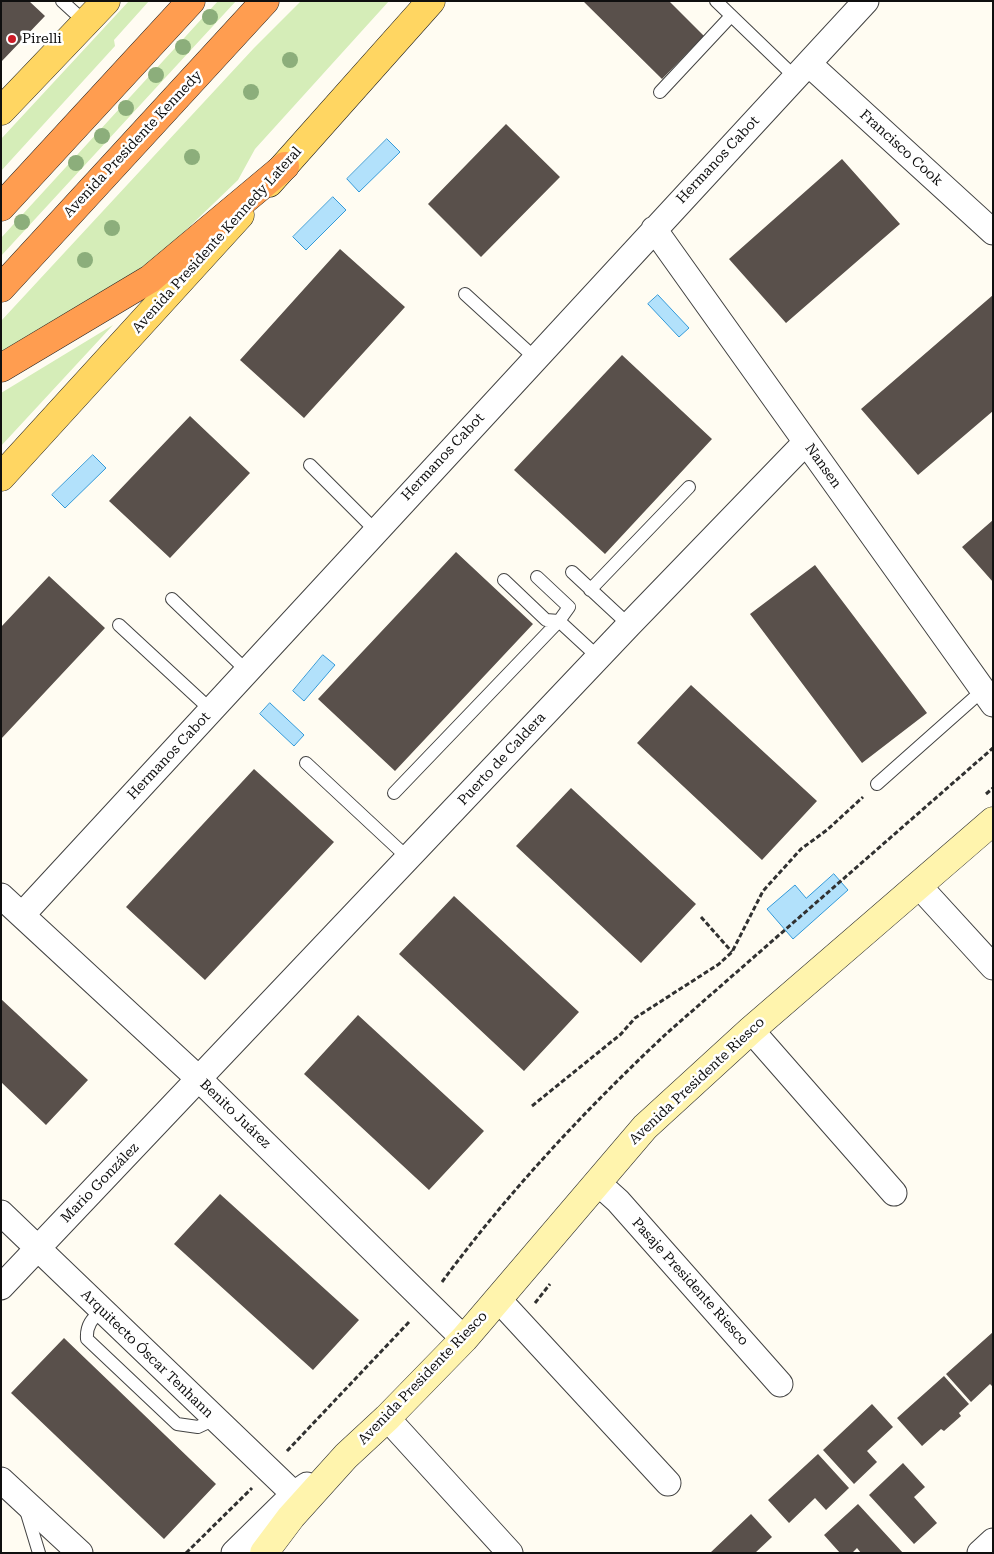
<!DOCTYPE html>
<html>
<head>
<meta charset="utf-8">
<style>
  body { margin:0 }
  #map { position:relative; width:994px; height:1554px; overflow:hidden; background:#fffcf2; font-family:"Roboto Serif",serif }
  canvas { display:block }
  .frame { position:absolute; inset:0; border:2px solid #0f0f0f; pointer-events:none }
</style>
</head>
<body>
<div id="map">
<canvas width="994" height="1554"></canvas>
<div class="frame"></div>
</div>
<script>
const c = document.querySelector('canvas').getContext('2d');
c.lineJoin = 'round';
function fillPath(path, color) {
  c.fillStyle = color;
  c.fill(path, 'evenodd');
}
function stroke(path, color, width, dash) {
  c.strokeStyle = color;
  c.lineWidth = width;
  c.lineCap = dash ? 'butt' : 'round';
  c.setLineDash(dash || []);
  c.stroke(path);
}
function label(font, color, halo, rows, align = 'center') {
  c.font = font + ' "Roboto Serif",serif';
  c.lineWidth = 5;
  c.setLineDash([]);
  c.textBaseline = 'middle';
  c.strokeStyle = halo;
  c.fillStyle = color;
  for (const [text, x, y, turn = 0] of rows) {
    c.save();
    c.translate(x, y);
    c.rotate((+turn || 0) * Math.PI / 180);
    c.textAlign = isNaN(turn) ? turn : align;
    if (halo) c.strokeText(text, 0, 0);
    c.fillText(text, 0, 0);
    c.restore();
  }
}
fillPath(new Path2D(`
  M129,1H149L114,40L115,46L1,171V139Z
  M218,1H236L1,256V238Z
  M301,1H389L255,149L238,180L161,254L87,307L1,361V321L254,48Z
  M113,325L1,446V393Z`), '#d5edb8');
const water = new Path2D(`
  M387,139L400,152L359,192L347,179Z
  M333,197L346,210L306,250L293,237Z
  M658,295L689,328L679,337L648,304Z
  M93,455L106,468L65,508L52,495Z
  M323,655L335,665L304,701L293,691Z
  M270,703L304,735L294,746L260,714Z
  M834,874L848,890L793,939L767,909L795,885L806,898Z`);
fillPath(water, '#b2e1fb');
stroke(water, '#3399d8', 1);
fillPath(new Path2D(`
  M1,1H29L45,16L1,62Z
  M583,1H669L704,36L662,79Z
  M506,124L560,177L481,257L428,204Z
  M842,159L900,224L786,323L729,259Z
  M340,249L405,307L304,418L240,360Z
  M993,295V411L918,475L861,409Z
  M622,355L712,439L605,554L514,470Z
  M190,416L250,473L170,558L109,501Z
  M993,520V582L962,547Z
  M456,552L533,624L395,771L318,699Z
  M815,565L927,713L862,763L750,614Z
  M49,576L105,628L1,739V627Z
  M691,685L817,801L762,860L637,743Z
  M254,769L334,842L205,980L126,907Z
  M571,788L696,904L641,963L516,846Z
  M454,896L579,1012L524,1071L399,954Z
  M1,999L88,1080L46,1125L1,1082Z
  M358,1015L484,1131L429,1190L304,1074Z
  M220,1194L359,1320L313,1370L174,1244Z
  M993,1332V1387L990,1384L971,1402L946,1374Z
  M64,1338L216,1484L164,1539L11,1393Z
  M944,1376L969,1404L959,1413L961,1416L944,1431L941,1429L922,1446L897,1418Z
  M872,1404L893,1427L867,1451L877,1462L854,1484L823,1450Z
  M818,1454L849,1488L826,1510L815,1498L789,1523L768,1500Z
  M903,1463L925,1487L914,1497L937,1523L914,1544L869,1495Z
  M858,1504L903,1553H861L857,1548L852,1553H840L824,1535Z
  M751,1514L772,1537L755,1553H710Z`), '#59504b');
const lane = new Path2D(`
  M62,1L86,23
  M716,1L795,77
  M660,92L731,16
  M465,294L535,358
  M310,465L376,531
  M572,572L629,625
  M537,577L569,607L559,621L598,657
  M504,580L546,620L559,621
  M590,590L689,487
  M172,599L247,671
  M119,625L211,710
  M306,763L408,858
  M877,784L983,690
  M394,793L559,621
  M102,1310C92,1319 86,1325 87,1339L177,1424L198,1427L215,1419
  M25,1507L39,1553`);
const street = new Path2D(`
  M809,64L993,232
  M654,229L993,704
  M919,886L993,967
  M1,896L199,1079L464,1339
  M22,915L866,1
  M751,1030L894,1193
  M598,1183L618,1201L780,1384
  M1,1213L294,1494
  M1,1287L629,625L806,442
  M498,1299L668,1483
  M387,1418L510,1553
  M1,1480L80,1553
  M234,1553L294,1494L307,1485
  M980,1553L993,1541`);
const secondary = new Path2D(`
  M264,1553L291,1517L346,1456L387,1418L464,1339L645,1127L751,1030L993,821`);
const primary = new Path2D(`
  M1,111L106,1
  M269,183L431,1
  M1,477L240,215`);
const highway = new Path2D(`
  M1,207L191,1
  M1,288L265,1
  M1,368L150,279L285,166`);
stroke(lane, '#424242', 14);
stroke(street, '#424242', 27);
stroke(secondary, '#313131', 29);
stroke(primary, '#202020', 29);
stroke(highway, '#202020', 29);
stroke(new Path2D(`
  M986,794L993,788
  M701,917L732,952
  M532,1106L621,1034L635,1018L719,964L732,952L763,891L801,849L827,830L863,797
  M442,1282C509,1191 585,1110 667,1033L993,748
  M535,1303L550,1284
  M287,1451L410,1321
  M186,1553L252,1488`), '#313131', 3, [5, 2.5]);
stroke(lane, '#fff', 12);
stroke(street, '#fff', 25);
stroke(secondary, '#fff4ad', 28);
stroke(primary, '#ffd662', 28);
stroke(highway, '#ff9d50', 28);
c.fillStyle = '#8cae7b';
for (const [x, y] of [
  [210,17],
  [183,47],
  [290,60],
  [156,75],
  [251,92],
  [126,108],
  [102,136],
  [192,157],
  [76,163],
  [22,222],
  [112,228],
  [85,260]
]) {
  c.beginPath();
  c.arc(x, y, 8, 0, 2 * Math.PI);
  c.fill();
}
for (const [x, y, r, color] of [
  [12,39,5,"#cc1b27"]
]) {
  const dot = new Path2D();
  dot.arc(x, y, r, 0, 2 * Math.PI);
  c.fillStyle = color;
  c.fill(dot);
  stroke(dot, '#fff', 2);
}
label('14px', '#0f0f0f', '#fff', [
  ["Pirelli",22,39]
], 'left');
label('14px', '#0f0f0f', '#fff', [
  ["Avenida Presidente Kennedy",133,144,-47],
  ["Francisco Cook",901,148,42],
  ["Hermanos Cabot",718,160,-47],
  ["Avenida Presidente Kennedy Lateral",217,240,-48],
  ["Hermanos Cabot",443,457,-47],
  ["Nansen",823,466,54],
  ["Hermanos Cabot",169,756,-47],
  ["Puerto de Caldera",502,759,-47],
  ["Avenida Presidente Riesco",697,1081,-43],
  ["Benito Juárez",235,1114,44],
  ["Mario González",100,1183,-46],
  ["Pasaje Presidente Riesco",690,1282,48],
  ["Arquitecto Óscar Tenhann",147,1354,44],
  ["Avenida Presidente Riesco",423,1378,-46]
]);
</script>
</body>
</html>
